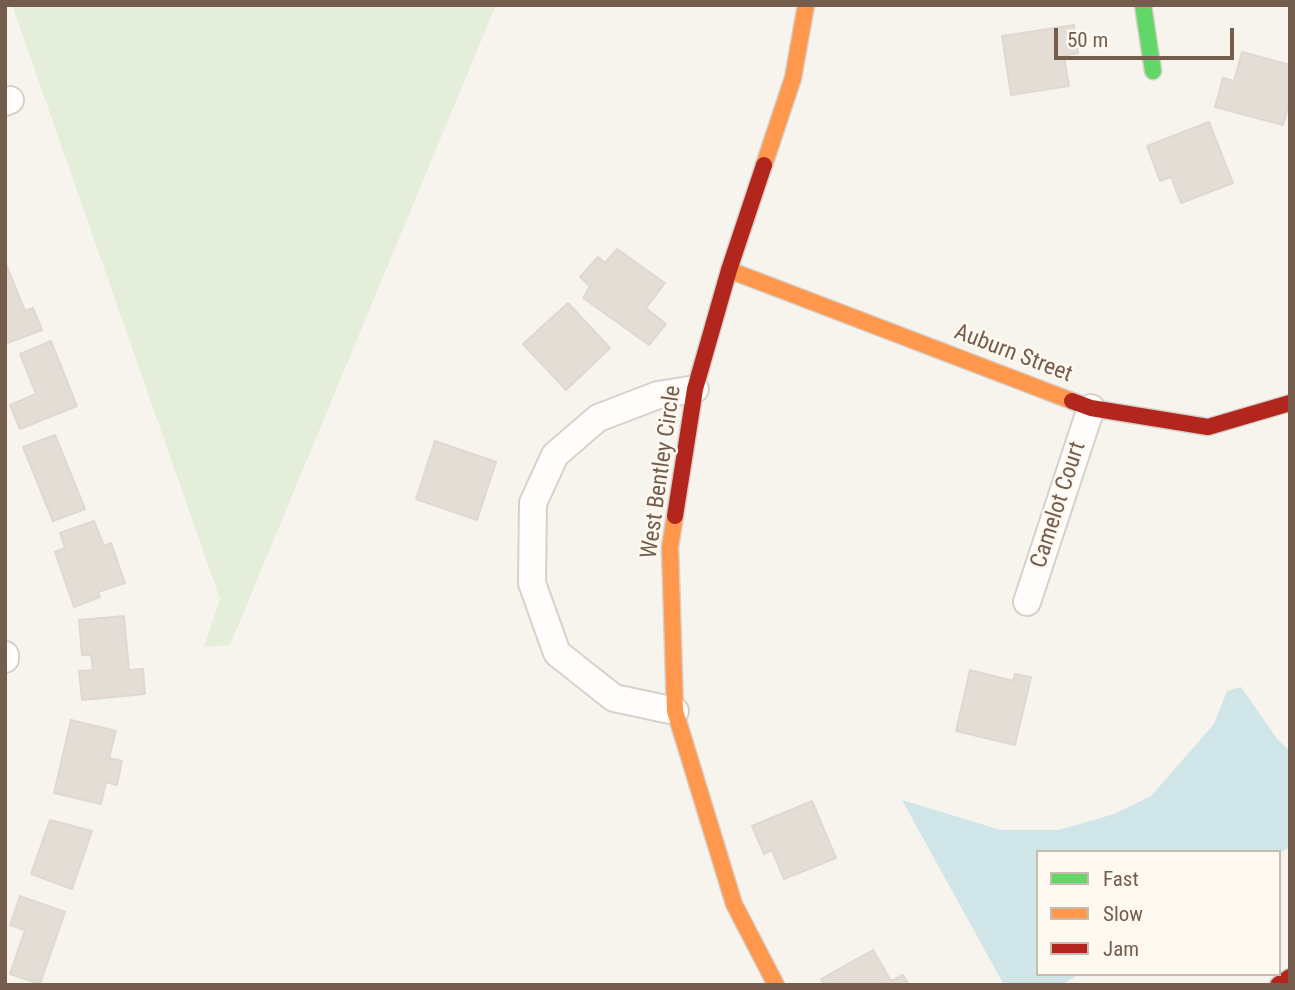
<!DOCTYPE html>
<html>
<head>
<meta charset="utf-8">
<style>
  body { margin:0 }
  #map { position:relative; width:1295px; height:990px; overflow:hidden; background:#f7f4ee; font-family:"Roboto Condensed",sans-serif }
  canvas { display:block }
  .frame { position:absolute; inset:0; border:7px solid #755d4e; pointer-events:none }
  .legend { position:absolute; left:1036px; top:850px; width:245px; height:126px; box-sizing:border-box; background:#fef9f0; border:2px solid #c7bbaf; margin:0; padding:9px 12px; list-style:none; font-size:21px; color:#755d4e }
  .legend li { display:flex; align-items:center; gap:14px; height:35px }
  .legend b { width:35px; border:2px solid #c7bbaf }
  .scale { position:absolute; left:1054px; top:28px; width:180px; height:32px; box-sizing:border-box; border:4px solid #755d4e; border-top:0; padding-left:9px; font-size:21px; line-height:24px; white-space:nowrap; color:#755d4e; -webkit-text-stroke:5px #fef9f0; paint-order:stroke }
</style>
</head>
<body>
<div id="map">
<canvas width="1295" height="990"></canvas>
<div class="frame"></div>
<ul class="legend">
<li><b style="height:9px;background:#63d668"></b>Fast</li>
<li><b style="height:9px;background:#ff974d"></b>Slow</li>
<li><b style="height:9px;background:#b3261e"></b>Jam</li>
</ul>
<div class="scale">50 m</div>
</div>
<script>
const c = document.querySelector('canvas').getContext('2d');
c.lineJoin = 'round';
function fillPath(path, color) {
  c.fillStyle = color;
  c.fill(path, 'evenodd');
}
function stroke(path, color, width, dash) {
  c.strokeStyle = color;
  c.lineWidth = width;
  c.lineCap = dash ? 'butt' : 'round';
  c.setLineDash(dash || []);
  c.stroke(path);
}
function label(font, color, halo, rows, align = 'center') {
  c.font = font + ' "Roboto Condensed",sans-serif';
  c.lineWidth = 5;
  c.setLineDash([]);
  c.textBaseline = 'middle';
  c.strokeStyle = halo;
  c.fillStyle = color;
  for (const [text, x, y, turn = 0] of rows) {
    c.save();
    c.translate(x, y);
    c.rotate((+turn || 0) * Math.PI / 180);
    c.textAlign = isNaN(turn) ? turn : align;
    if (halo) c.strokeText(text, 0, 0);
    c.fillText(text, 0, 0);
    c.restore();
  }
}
fillPath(new Path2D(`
  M12,5H496L230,645L204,647L220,599Z`), '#e4eeda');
fillPath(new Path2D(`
  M1241,687L1278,740L1290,751V847L1279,853L1038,852V974H1079L1062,985H1004L902,800L1001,830H1059L1114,814L1151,796L1214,724L1227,691Z`), '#d0e5e7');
const building = new Path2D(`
  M1074,25L1078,53L1064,56L1069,86L1011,95L1002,36Z
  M1242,52L1290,65V101L1283,125L1215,107L1223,78L1234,81Z
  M1209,122L1233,183L1181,203L1171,177L1160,181L1147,146Z
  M617,249L665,283L646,308L666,324L649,345L583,298L590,286L580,277L598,257L605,263Z
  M5,262L25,311L33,308L42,330L5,344Z
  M568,303L610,348L566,390L523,344Z
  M51,341L77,406L20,429L10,405L36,394L20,354Z
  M55,435L85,509L53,521L23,447Z
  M435,441L496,462L477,520L416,499Z
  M94,521L104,546L111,543L125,583L98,592L100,597L74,607L55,552L65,548L60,533Z
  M124,616L129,670L143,669L145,694L82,700L79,671L93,670L91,655H82L79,620Z
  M970,670L1013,681L1015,674L1031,677L1015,745L956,731Z
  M71,720L116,731L109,758L122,761L117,785L106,782L101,804L54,793Z
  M812,801L836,858L784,879L772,850L764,854L752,826Z
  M50,820L92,831L72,889L31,874Z
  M20,896L65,912L40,984L10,974L25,930L10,925Z
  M873,950L891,981L903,975L909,985H825L821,979Z`);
fillPath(building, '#e4ddd5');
stroke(building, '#e0d8d0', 2);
const street = new Path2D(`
  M5,102L10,100
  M1027,602L1091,408
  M5,655V659
  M675,711L614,698L557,653L532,583L533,503L555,455L598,418L658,395L695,389`);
const fast = new Path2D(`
  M1143,5L1153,71`);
const slow = new Path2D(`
  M764,165L793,78L806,5
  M729,270L1072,401
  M675,516L670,547L675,711L734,904L776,985`);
const jam = new Path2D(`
  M1072,401L1091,408L1208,427L1290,403
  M675,516L695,389L729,270L764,165
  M1278,985L1290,977`);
stroke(street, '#d7d1cc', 30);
stroke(fast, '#d6d0c9', 19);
stroke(slow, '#d6d0c9', 19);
stroke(jam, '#d6d0c9', 19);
stroke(street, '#fefdfc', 26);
stroke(fast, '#63d668', 16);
stroke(slow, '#ff974d', 16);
stroke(jam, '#b3261e', 16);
label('23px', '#755d4e', '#fef9f0', [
  ["Auburn Street",1013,354,21],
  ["West Bentley Circle",662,472,-82],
  ["Camelot Court",1059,505,-72]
]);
</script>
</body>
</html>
